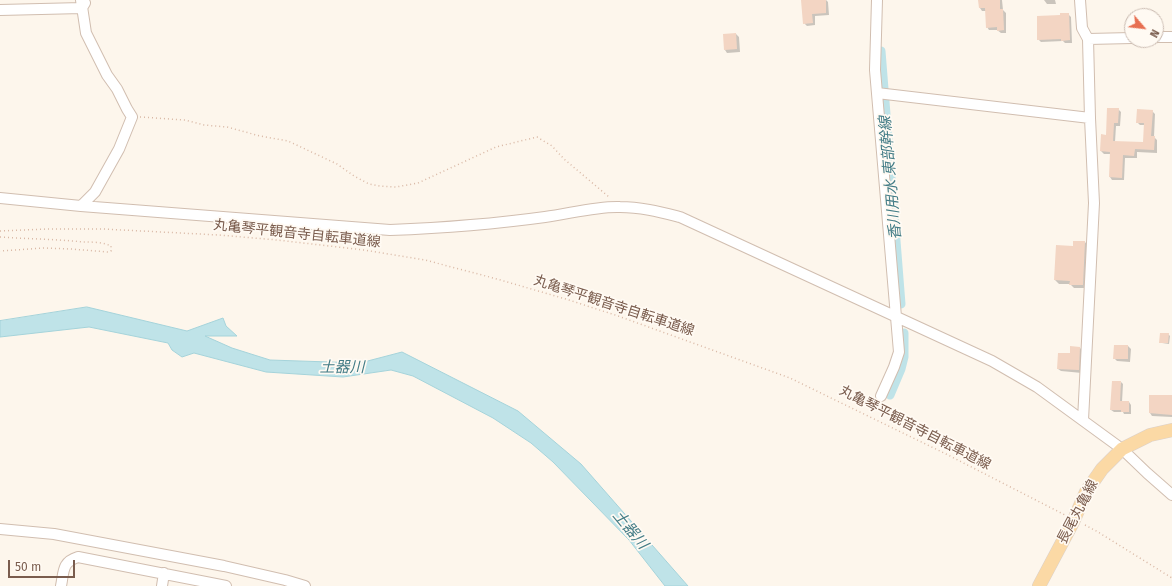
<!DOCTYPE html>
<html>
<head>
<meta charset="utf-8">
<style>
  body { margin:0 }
  #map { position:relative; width:1172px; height:586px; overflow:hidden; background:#fdf6ec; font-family:"Fira Sans",sans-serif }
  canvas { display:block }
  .north { position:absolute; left:1124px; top:8px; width:40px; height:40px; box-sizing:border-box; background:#fffaf3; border:1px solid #cabbb1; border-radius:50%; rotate:118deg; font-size:11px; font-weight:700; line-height:16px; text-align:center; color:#7a5c4d }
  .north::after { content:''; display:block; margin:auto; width:14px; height:18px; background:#e76f51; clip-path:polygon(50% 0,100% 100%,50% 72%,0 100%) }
  .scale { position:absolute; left:8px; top:560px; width:67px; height:18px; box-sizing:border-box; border:2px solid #7a5c4d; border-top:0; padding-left:5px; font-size:12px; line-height:14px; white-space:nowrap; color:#7a5c4d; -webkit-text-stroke:3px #fffaf3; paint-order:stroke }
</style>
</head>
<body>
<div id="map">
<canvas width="1172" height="586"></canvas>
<div class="north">N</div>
<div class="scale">50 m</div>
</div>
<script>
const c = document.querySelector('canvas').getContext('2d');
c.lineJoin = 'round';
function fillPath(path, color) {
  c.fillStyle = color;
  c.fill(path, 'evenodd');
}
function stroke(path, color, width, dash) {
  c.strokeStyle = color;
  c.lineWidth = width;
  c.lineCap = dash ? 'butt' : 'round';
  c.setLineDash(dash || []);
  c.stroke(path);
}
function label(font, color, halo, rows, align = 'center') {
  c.font = font + ' "Fira Sans","Noto Sans JP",sans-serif';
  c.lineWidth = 3.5;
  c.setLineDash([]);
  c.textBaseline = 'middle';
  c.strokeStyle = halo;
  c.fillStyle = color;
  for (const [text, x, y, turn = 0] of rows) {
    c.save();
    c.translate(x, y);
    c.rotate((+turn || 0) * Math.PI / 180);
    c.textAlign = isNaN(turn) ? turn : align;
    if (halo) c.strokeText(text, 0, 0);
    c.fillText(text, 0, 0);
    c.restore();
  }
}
const water = new Path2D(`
  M87,307L187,331L223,318L226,326L237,336H205L232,348L270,360L360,363L402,352L518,411L581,464L688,586H665L629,540L553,462L531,443L493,418L413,376L391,370L343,377L266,372L194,353L182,357L172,350L168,343L89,327L0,337V321Z`);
fillPath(water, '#bfe3e8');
stroke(water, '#a5d3da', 1);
fillPath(new Path2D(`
  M802,0H826L828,2L829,15L815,16V25L807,26L804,23Z
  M979,0H1002L1003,10L1006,13V33H1001L997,30H989L987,27L986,11H982L980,8Z
  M1044,0H1055L1056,4H1047Z
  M1068,14L1071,17L1072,43H1065L1063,41L1041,42L1038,39Z
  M736,34L739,37L740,52L727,53L725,50Z
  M1118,109L1121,112L1120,126H1116L1115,142L1144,143L1145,125H1140L1137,122L1152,111L1155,114L1154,137L1157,140V153L1137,152V158H1125L1124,180H1112L1110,177V154H1104L1101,151Z
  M1085,242L1088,246L1087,288H1074L1070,284H1059L1055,280L1074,247Z
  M1168,334L1170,336L1169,344L1162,343L1160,342Z
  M1128,346L1131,349L1130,362L1117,361L1114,358Z
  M1080,348L1083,351L1082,373L1061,371L1058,369L1071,354Z
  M1121,382L1123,384L1122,402H1129L1131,405V414H1124L1123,412H1114L1111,410Z
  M1172,396V417L1152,416L1150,413Z`), '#0003');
stroke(new Path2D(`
  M881,51L901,304
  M890,395L901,369L904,357V333`), '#bfe3e8', 9);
fillPath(new Path2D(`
  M801,0H826V13L812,14L813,23L803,24Z
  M978,0H1000V9H1003L1004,30L997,31V27L986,28L985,8H979Z
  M1060,13H1069L1070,40L1061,41V39L1037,40V16L1060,15Z
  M736,33L737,49L724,50L723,34Z
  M1107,108H1119L1118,123H1114L1113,141L1143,142L1144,123H1136L1137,109L1153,110L1151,136H1155L1154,150L1135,149L1134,156L1123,155L1122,178L1109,177L1110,152L1100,151L1101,134L1106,135Z
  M1073,241H1085L1083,285H1069L1070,281L1054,280L1056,245L1073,246Z
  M1160,333H1169L1168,343H1159Z
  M1114,345H1128V359H1113Z
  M1070,346L1080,347L1079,370L1057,369L1058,353H1070Z
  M1112,381H1121L1120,401H1129V412H1121V410H1110Z
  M1149,395H1172V415L1149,413Z`), '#f3d5c3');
const minor = new Path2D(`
  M877,0L875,70L899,352L894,367L881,396
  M1080,0L1082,28L1088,39L1090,118L1094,203L1083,420
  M0,10L82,8L85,3
  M1156,37H1172
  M1088,39L1132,38
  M877,93L1090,118
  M0,198L81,206L390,230C442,228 494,224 545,217C569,214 596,206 620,207C641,207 660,212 680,217L992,361L1037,387L1122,449L1147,473L1172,495
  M81,206L95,192L119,149L132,117L127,109L117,89L107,75L86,33L81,0
  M0,529L54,534L224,566L285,580L305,586
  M61,586C64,571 62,562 78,557L226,586
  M162,586L164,573`);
const major = new Path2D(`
  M1039,586L1073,522L1086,492L1102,469L1122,449L1150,435L1172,430`);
stroke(minor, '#d1beb0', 12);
stroke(major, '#dad1cd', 14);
stroke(new Path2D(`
  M140,117L185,120L204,125L227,127L260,136L288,141L337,164L354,176L369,184L380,186L396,187L418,183L496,147L537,137L552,146L564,159L609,197
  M0,231L47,229H103L219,235L277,240L364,250L425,260L497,279L569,300L618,316L790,378L946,454L1065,515
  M0,237C28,239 56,239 83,242C92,242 103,242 111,246V251L108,252L71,249L44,248L0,251
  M1085,525L1098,532L1172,578`), '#d9b8a5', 1.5, [1, 3]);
stroke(minor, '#fff', 10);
stroke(major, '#fbd9a5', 13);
label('14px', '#7a5c4d', '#fffaf3', [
  ["丸亀琴平観音寺自転車道線",297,234,6],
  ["丸亀琴平観音寺自転車道線",614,306,18],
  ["丸亀琴平観音寺自転車道線",915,428,27],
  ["長尾丸亀線",1078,512,-62]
]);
label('italic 15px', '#437c86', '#fffaf3', [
  ["香川用水 東部幹線",891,178,-95],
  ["土器川",342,368],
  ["土器川",630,530,50]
]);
</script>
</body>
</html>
